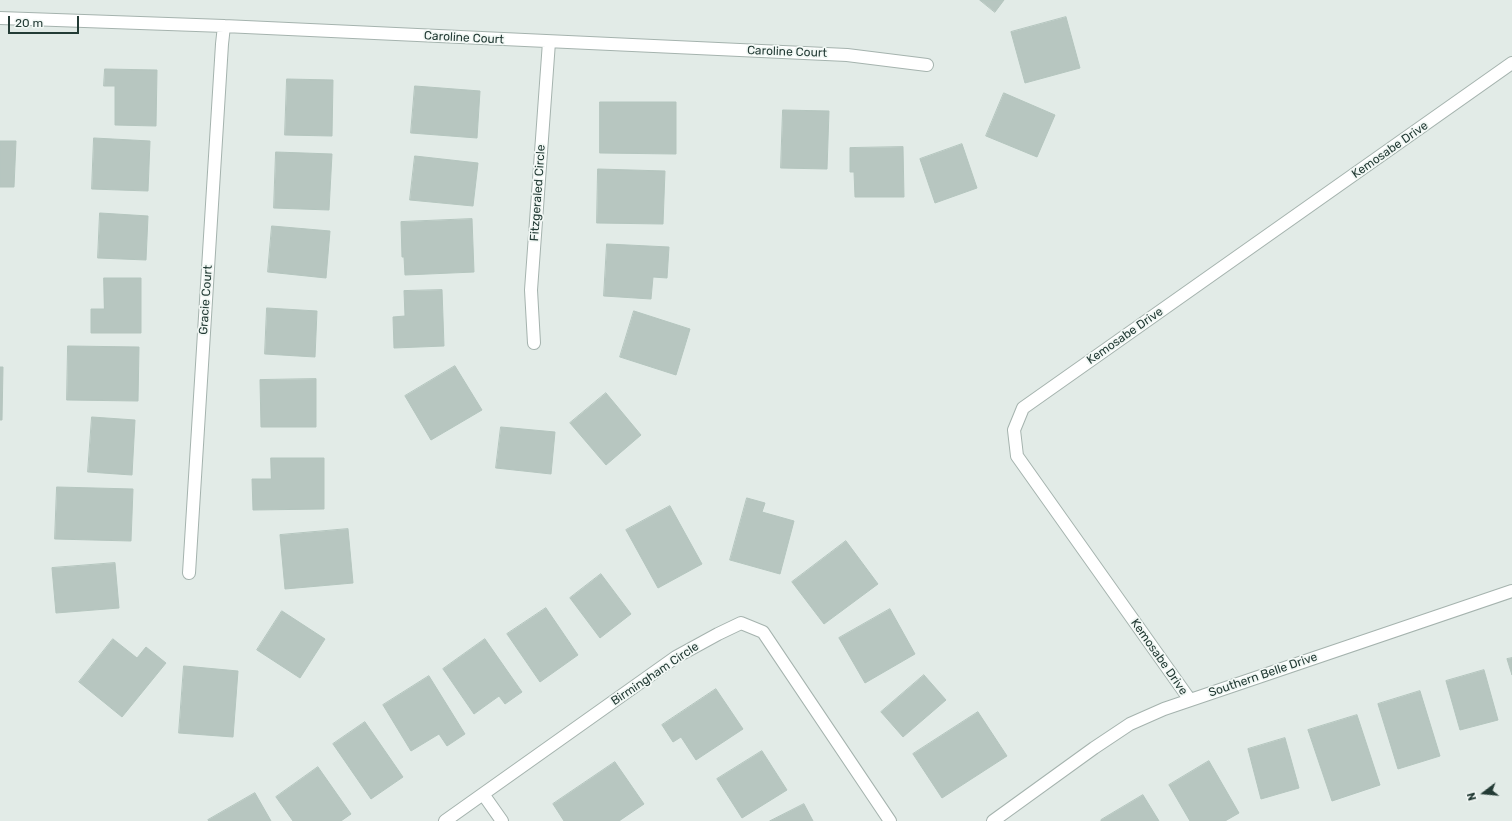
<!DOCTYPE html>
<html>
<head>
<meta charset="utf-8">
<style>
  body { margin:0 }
  #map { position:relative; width:1512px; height:821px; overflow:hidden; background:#e2ebe7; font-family:Rubik,sans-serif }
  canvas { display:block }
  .north { position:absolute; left:1464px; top:773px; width:40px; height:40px; -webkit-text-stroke:3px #f2f8f5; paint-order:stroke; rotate:254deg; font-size:11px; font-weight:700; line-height:16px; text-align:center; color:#233b35 }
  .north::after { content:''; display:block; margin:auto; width:14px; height:18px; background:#233b35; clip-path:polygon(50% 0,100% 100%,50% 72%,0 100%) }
  .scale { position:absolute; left:8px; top:16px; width:71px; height:18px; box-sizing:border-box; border:2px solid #233b35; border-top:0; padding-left:5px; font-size:12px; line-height:14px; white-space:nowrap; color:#233b35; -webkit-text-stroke:3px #f2f8f5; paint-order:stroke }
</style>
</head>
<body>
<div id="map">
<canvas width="1512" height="821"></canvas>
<div class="north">N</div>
<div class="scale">20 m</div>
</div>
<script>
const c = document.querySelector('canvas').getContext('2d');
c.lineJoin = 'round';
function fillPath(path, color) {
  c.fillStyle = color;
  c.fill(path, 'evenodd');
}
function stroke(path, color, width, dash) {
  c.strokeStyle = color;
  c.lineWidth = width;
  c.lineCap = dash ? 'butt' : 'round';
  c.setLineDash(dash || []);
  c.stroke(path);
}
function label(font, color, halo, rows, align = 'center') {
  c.font = font + ' Rubik,sans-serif';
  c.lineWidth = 3.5;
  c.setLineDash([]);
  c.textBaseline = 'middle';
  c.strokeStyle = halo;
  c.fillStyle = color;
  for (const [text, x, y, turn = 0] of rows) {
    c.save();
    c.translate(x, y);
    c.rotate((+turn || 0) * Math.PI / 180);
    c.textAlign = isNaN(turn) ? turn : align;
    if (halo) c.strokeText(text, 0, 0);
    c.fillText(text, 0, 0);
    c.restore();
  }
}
const building = new Path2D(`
  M980,0H1004L995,12Z
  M1066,17L1080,68L1025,83L1011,32Z
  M105,69L157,70L156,126L115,125V86H104Z
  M287,79L333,80L332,136L285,135Z
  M415,86L480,91L477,138L411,133Z
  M1004,93L1055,115L1037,157L986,136Z
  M600,102H676V154L600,153Z
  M783,110L829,111L827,169L781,168Z
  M94,138L150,141L148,191L92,189Z
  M0,141H16L14,187H0Z
  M962,144L977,188L935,203L920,159Z
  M903,147L904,197H855L854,172H850V148Z
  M276,152L332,154L329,210L274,208Z
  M415,156L478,163L473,206L410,200Z
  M598,169L665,171L663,224L597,223Z
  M100,213L148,216L146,260L98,258Z
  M472,219L474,272L405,275L404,257H402L401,222Z
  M272,226L330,231L326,278L268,272Z
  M607,244L669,247L667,278L653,277L651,299L604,296Z
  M104,278H141V333H91V309H104Z
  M442,290L444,346L394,348L393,317L405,316L404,291Z
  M267,308L317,311L315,357L265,354Z
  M634,311L690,329L676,375L620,357Z
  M68,346L139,347L138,401L67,400Z
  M455,366L482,410L431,440L405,396Z
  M0,367H3L2,420H0Z
  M316,379V427H261L260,380Z
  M606,393L641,435L606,465L570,423Z
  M92,417L135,420L132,475L88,472Z
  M501,427L555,432L551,474L496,468Z
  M271,458H324V509L253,510L252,479H271Z
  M57,487L133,489L131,541L55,539Z
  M747,498L765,503L762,512L794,521L780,574L730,560Z
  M670,506L702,564L658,588L626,530Z
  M348,529L353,583L285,589L280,535Z
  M846,541L878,584L824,624L792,582Z
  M115,563L119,608L56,613L52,568Z
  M601,574L631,614L600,638L570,598Z
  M546,608L578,655L540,682L507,634Z
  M890,609L915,654L865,683L839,638Z
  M282,611L325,639L300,678L257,650Z
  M113,639L137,658L146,647L166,663L122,717L79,682Z
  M485,639L522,692L505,704L499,696L474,714L443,669Z
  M1512,658V675L1507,659Z
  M184,666L238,671L233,737L179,733Z
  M1484,670L1498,720L1460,730L1446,681Z
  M924,675L946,700L903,737L881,712Z
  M429,676L465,734L447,746L439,734L411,751L383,705Z
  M716,689L743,729L696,760L681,737L673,742L662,725Z
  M1420,691L1440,756L1398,769L1378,704Z
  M978,712L1007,756L942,798L913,754Z
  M1357,715L1380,785L1332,801L1308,730Z
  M365,722L403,777L371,799L333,744Z
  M1285,738L1299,788L1261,799L1248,749Z
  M762,751L787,790L742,818L717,779Z
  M1209,761L1239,813L1225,821H1190L1169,785Z
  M615,762L644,804L619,821H564L553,804Z
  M318,767L351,814L341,821H293L276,797Z
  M255,793L271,821H209L208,820Z
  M1143,795L1159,821H1101V820Z
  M804,804L813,821H770Z`);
fillPath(building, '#b7c6c0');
stroke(building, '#b4c5be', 1);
const street = new Path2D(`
  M0,18L224,26L847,55L927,65
  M534,343L531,290L549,42
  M189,573L222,44L224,26
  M1190,700L1017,456L1014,430L1023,408L1512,63
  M483,794L502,821
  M445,821L676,657L718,634L741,623L763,632L890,821
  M993,821L1094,748L1130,724L1164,709L1512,591`);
stroke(street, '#a5b3ae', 14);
stroke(street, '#fff', 12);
label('12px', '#233b35', '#f2f8f5', [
  ["Caroline Court",464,38,3],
  ["Caroline Court",787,52,2],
  ["Kemosabe Drive",1390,150,-35],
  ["Fitzgeraled Circle",538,193,-86],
  ["Gracie Court",206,300,-86],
  ["Kemosabe Drive",1125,336,-35],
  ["Kemosabe Drive",1159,657,55],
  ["Birmingham Circle",655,674,-34],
  ["Southern Belle Drive",1263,675,-19]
]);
</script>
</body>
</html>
